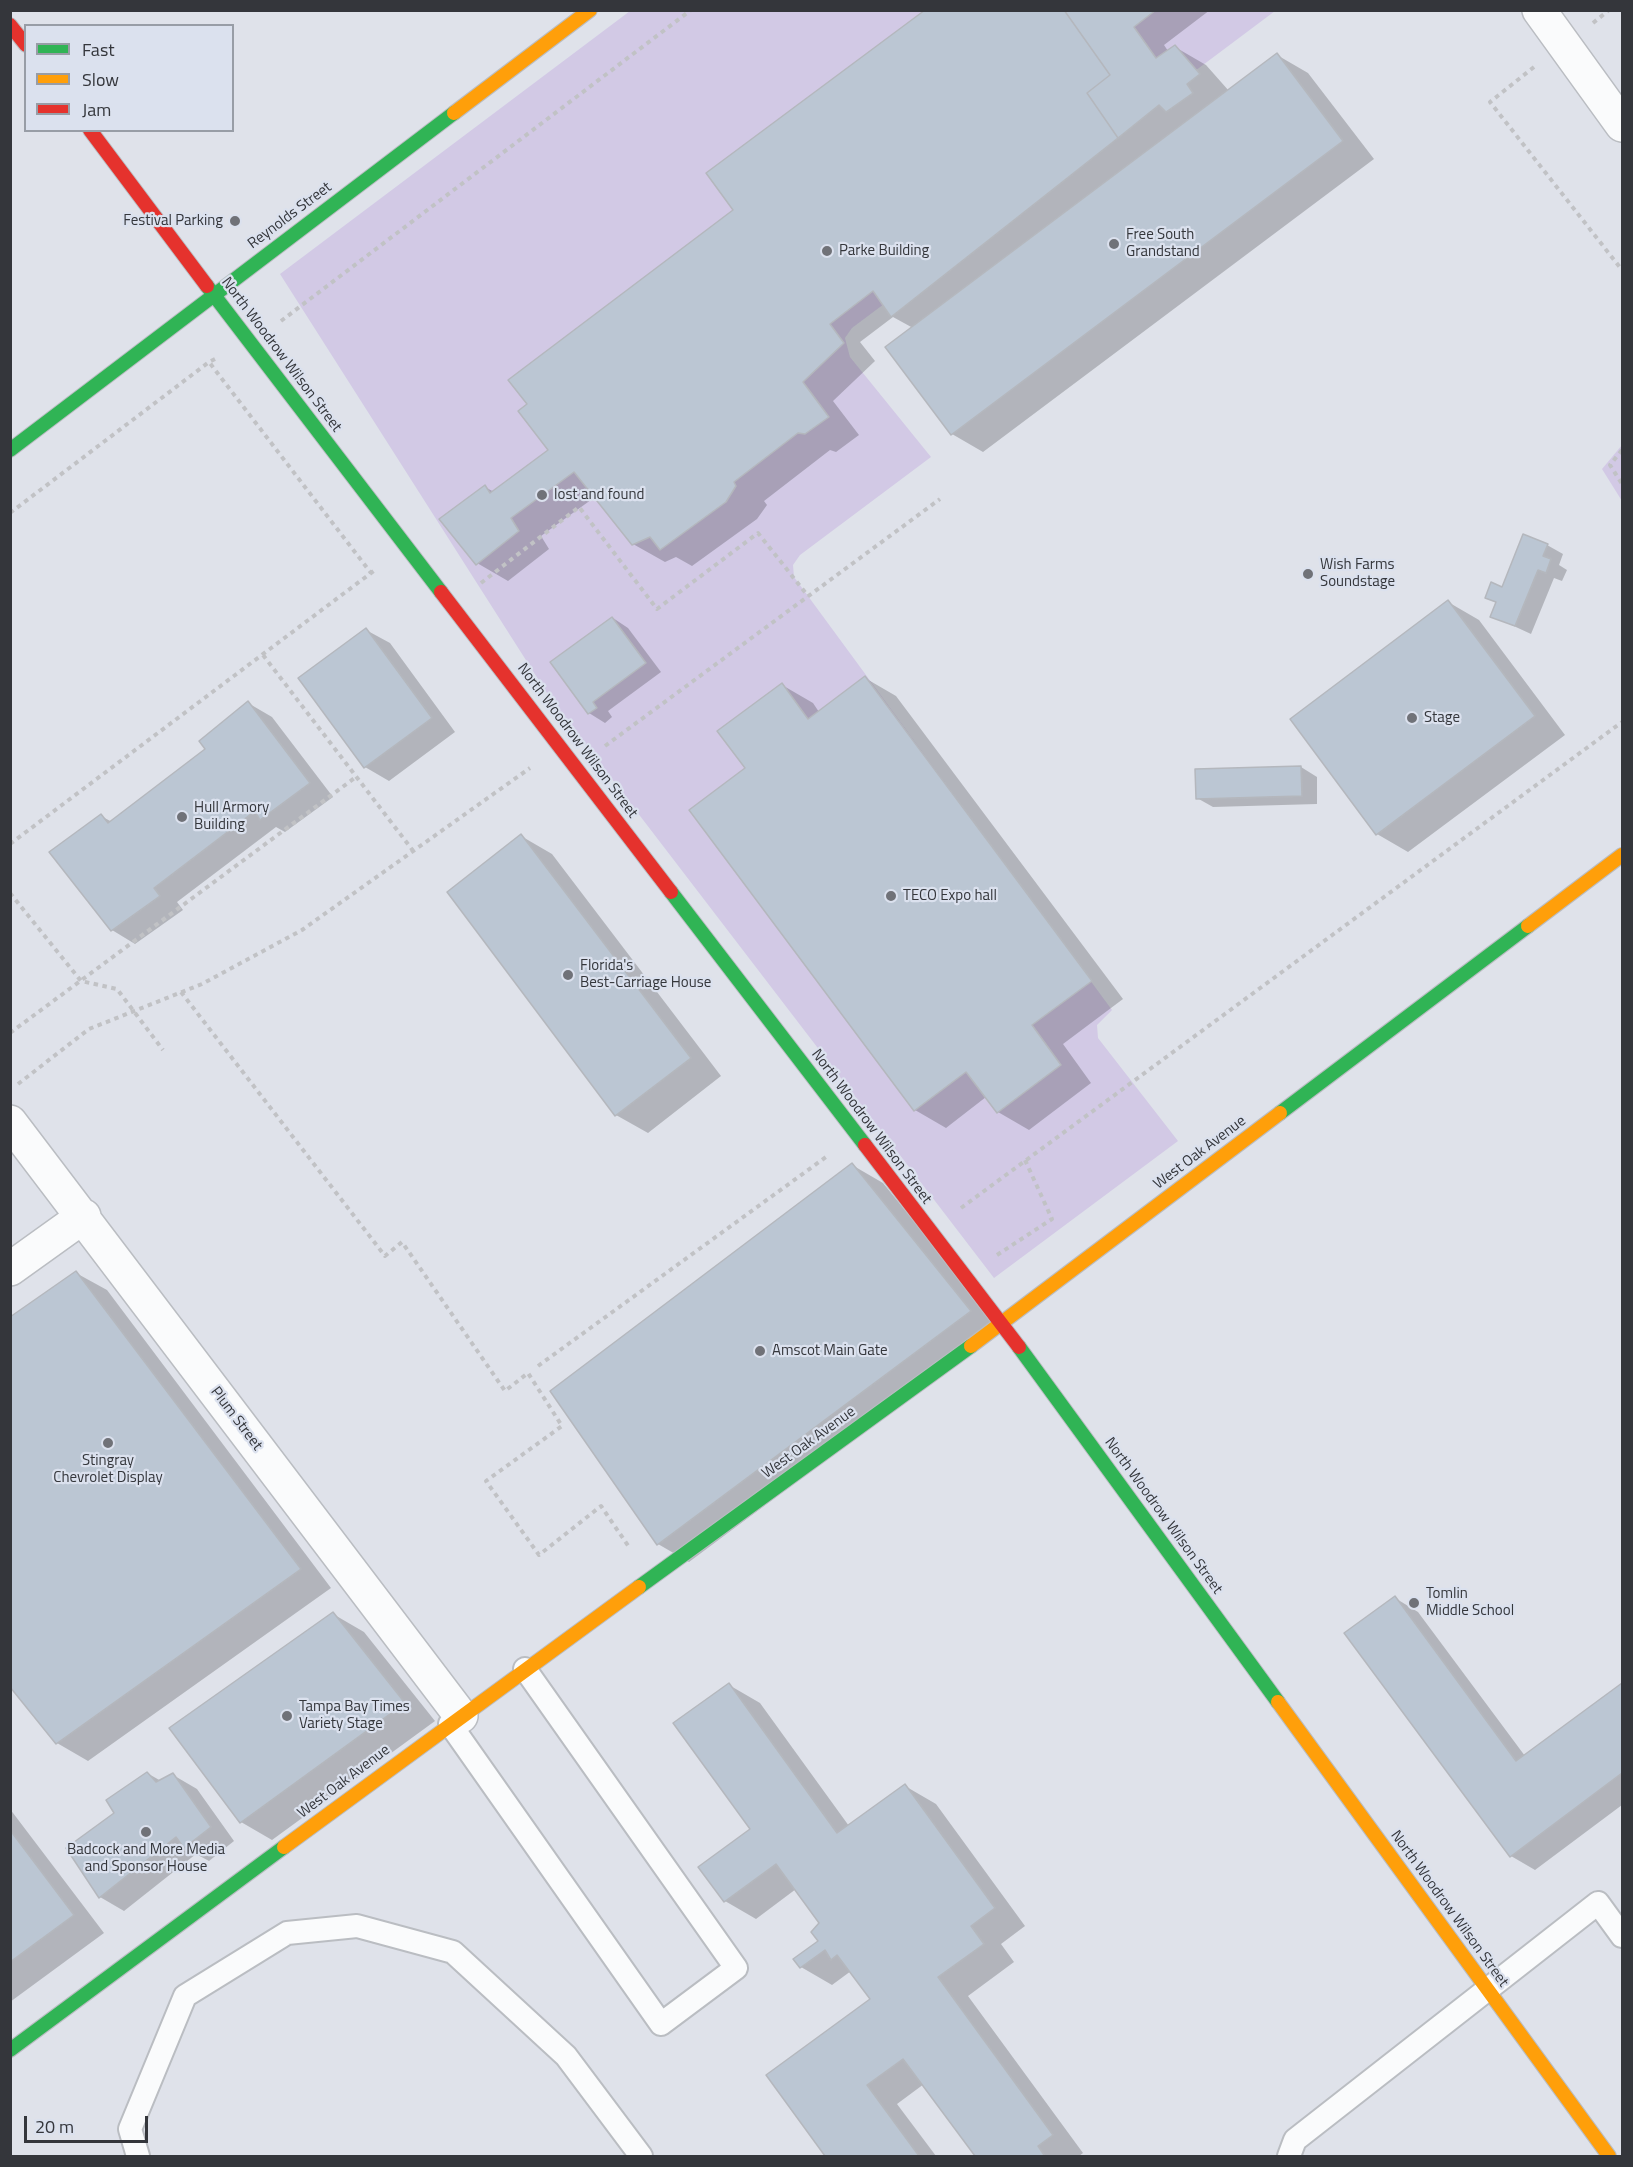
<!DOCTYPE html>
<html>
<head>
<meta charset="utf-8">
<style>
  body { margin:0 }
  #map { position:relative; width:1633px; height:2167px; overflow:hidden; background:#dfe2ea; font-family:"Titillium Web",sans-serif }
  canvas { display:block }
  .frame { position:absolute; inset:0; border:12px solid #34363b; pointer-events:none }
  .legend { position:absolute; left:24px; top:24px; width:210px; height:108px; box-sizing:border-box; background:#dbe1ee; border:2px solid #989da6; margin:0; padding:8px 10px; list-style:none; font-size:18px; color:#34363b }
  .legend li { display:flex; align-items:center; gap:12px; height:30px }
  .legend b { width:30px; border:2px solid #989da6 }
  .scale { position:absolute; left:24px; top:2116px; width:124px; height:27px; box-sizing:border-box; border:3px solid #34363b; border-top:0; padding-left:8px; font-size:18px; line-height:21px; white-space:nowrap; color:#34363b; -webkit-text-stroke:4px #dbe1ee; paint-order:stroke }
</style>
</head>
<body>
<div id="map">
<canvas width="1633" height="2167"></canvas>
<div class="frame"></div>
<ul class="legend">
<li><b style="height:8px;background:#30b455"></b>Fast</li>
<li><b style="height:8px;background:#ff9f0a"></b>Slow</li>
<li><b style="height:8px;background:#e5322d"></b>Jam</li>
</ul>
<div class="scale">20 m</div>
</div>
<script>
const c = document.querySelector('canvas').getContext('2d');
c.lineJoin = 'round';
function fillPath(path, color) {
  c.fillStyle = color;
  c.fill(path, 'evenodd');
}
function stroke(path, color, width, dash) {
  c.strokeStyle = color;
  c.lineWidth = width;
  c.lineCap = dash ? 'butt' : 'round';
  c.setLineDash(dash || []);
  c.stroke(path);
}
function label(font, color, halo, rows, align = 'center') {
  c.font = font + ' "Titillium Web",sans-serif';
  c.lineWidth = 4.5;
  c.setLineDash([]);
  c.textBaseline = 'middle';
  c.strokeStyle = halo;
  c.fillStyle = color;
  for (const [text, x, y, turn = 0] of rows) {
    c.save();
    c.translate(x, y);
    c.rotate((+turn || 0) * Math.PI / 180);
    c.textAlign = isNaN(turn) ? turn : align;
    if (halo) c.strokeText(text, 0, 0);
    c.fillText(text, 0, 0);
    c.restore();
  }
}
fillPath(new Path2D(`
  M630,11H1275L852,328L845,338L850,357L931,457L800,555L793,565L794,577L1112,1010L1097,1025L1098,1038L1178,1141L994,1278L552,701L280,274Z
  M1622,445V501L1602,469Z`), '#d2c9e5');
fillPath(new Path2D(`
  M927,10H1210L1164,45L1168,51L1175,47L1206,65L1229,91L1277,55L1308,73L1374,159L983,452L952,434L913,328L893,317L860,342L875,361L833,401L859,435L836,452L830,450L764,501L767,505L757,519L692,566L676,557L665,562L633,544L595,497L541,536L549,549L508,581L477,563L485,487L494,492L550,450L736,210Z
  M1547,545L1563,554L1559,565L1567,570L1562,581L1554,578L1531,634L1492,616L1497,603L1487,597L1503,589Z
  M1448,602L1479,620L1565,735L1408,852L1377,834L1292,719Z
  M613,618L628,628L661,672L608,711L612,717L605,723L589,713Z
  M366,630L390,643L455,732L389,781L365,767Z
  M865,678L896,696L1123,999L1063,1044L1091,1083L1029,1130L998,1112L986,1097L946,1128L915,1110L747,769L782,685L813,703L819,712Z
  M248,703L272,717L333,797L285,832L276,827L177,902L183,910L135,944L112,930L101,816L112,822L208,749Z
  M1301,767L1317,777V804L1213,807L1197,798Z
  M521,836L552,854L721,1076L648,1133L616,1115Z
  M852,1165L883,1183L1001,1329L689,1562L658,1544Z
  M76,1273L107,1290L331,1588L88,1761L57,1743Z
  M1395,1598L1418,1612L1525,1756L1622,1685V1805L1535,1870L1511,1856Z
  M333,1614L364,1632L435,1721L272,1840L241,1822Z
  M729,1685L760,1703L849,1826L905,1786L936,1804L1025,1926L1001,1944L1014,1962L968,1996L1083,2153L1079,2156H977L924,2084L897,2104L936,2156H827L768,2076L872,1999L851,1971L832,1985L801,1967L820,1941L821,1923L796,1889L756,1919L725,1901L752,1829Z
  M147,1773L161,1781L173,1775L197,1789L234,1841L209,1861L196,1854L124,1911L100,1897L68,1848L116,1813Z
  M10,1809L104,1933L10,2002Z`), '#0003');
const building = new Path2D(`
  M925,10H1064L1110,75L1087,93L1118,138L891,317L873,291L830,324L844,343L803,382L829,417L805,434L798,433L734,482L736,486L726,502L660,550L650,537L632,545L574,472L511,518L519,531L476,565L439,519L485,485L490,493L548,450L518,411L527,404L508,380L733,210L706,173Z
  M1064,10H1156L1134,27L1156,58L1175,45L1200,74L1187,84L1193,93L1166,112L1159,105L1118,138L1087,93L1110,75Z
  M1277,53L1343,141L951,435L885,347Z
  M1523,534L1548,544L1543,556L1551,559L1546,573L1538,570L1515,626L1490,617L1496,602L1485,598L1491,582L1502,587Z
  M1448,600L1535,716L1376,835L1290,719Z
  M612,617L646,663L593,702L597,708L588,714L550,662Z
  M366,628L432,718L364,768L298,678Z
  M865,676L1092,981L1032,1025L1061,1065L997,1113L966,1072L914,1111L689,810L745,768L717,731L782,683L808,719Z
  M248,701L310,783L260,820L255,811L154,888L160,896L111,931L49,852L101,814L108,823L205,749L199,741Z
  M1301,766L1302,796L1196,799L1195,769Z
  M521,834L691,1058L615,1116L447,892Z
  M852,1163L971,1311L657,1545L550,1391Z
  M76,1271L301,1569L56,1744L10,1687V1317Z
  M1395,1596L1516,1761L1622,1683V1773L1510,1857L1344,1633Z
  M333,1612L405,1703L240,1823L169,1728Z
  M729,1683L837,1833L905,1784L995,1908L971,1926L984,1944L938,1977L1053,2135L1038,2146L1044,2155L1043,2156H975L903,2059L867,2085L919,2156H825L766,2075L870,1999L837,1955L831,1960L825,1950L800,1968L793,1959L818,1941L811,1932L819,1923L776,1864L724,1902L698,1867L750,1829L673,1723Z
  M147,1772L156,1782L173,1773L211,1827L184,1848L176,1837L99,1898L66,1848L114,1813L106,1800Z
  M10,1830L74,1915L10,1962Z`);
fillPath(building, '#bbc6d3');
stroke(building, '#b4b7bd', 1.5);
const lane = new Path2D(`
  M450,1724L661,2024L736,1968L525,1669
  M138,2156L130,2129L185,1996L287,1933L357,1926L453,1952L566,2056L641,2156
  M1289,2156L1295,2140L1598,1903L1622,1936`);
const street = new Path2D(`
  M1539,10L1622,125
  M10,1122L461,1716
  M10,1269L84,1216`);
const fast = new Path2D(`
  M207,286L441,592
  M10,450L454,113
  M671,892L865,1145
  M1280,1113L1528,926
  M1019,1347L1278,1702
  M639,1587L971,1346
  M10,2050L284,1847`);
const slow = new Path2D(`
  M454,113L590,10
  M1528,926L1622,855
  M971,1346L1280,1113
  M1278,1702L1609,2156
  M284,1847L639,1587`);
const jam = new Path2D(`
  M10,25L26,45
  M90,130L207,286
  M441,592L671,892
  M865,1145L1019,1347`);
stroke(lane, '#babdc2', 26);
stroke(street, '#babdc2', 36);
stroke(fast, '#babdc2', 16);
stroke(slow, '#babdc2', 16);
stroke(jam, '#babdc2', 16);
stroke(new Path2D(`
  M1593,23L1609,10
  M1534,67L1490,102L1622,270
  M281,321L691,10
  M215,359L209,362L371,573
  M1622,450L1610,465L1622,484
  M10,513L209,362
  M481,583L579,507L657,609L758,533L808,596
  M263,655L414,852
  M605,746L940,499
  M10,844L375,570
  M10,893L81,981L117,989L163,1050
  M181,992L385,1256L402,1242L505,1391L528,1373L562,1426L486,1481L539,1555L601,1506L629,1547
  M10,1033L356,777
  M18,1084L89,1029L202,984L302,930L530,768
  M961,1208L1622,722
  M997,1255L1052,1219L1025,1160
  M538,1366L826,1157`), '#c1c2c5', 4, [4.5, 4.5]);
stroke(lane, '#fafbfc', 22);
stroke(street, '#fafbfc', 33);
stroke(fast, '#30b455', 14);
stroke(slow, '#ff9f0a', 14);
stroke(jam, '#e5322d', 14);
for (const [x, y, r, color] of [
  [235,221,6,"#707278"],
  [1114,244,6,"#707278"],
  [827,251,6,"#707278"],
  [542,495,6,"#707278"],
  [1308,574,6,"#707278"],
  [1412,718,6,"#707278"],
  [182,817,6,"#707278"],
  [891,896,6,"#707278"],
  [568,975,6,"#707278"],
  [760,1351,6,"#707278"],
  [108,1443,6,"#707278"],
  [1414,1603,6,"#707278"],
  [287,1716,6,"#707278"],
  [146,1832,6,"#707278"]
]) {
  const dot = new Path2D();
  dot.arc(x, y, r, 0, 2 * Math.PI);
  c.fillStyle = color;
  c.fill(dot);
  stroke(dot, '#dbe1ee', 2);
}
label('15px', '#34363b', '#dbe1ee', [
  ["Reynolds Street",290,216,-37],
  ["North Woodrow Wilson Street",281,355,53],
  ["North Woodrow Wilson Street",577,741,53],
  ["North Woodrow Wilson Street",871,1127,53],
  ["West Oak Avenue",1200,1153,-37],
  ["Plum Street",236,1419,53],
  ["West Oak Avenue",809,1443,-36],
  ["North Woodrow Wilson Street",1163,1516,54],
  ["West Oak Avenue",344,1782,-37],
  ["North Woodrow Wilson Street",1449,1909,54]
]);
label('15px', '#34363b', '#dbe1ee', [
  ["Festival Parking",223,221,"right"],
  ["Free South",1126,235],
  ["Grandstand",1126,252],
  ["Parke Building",839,251],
  ["lost and found",554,495],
  ["Wish Farms",1320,565],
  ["Soundstage",1320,582],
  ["Stage",1424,718],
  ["Hull Armory",194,808],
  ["Building",194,825],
  ["TECO Expo hall",903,896],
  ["Florida's",580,966],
  ["Best-Carriage House",580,983],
  ["Amscot Main Gate",772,1351],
  ["Stingray",108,1461,"center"],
  ["Chevrolet Display",108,1478,"center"],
  ["Tomlin",1426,1594],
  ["Middle School",1426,1611],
  ["Tampa Bay Times",299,1707],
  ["Variety Stage",299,1724],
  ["Badcock and More Media",146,1850,"center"],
  ["and Sponsor House",146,1867,"center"]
], 'left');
</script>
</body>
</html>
